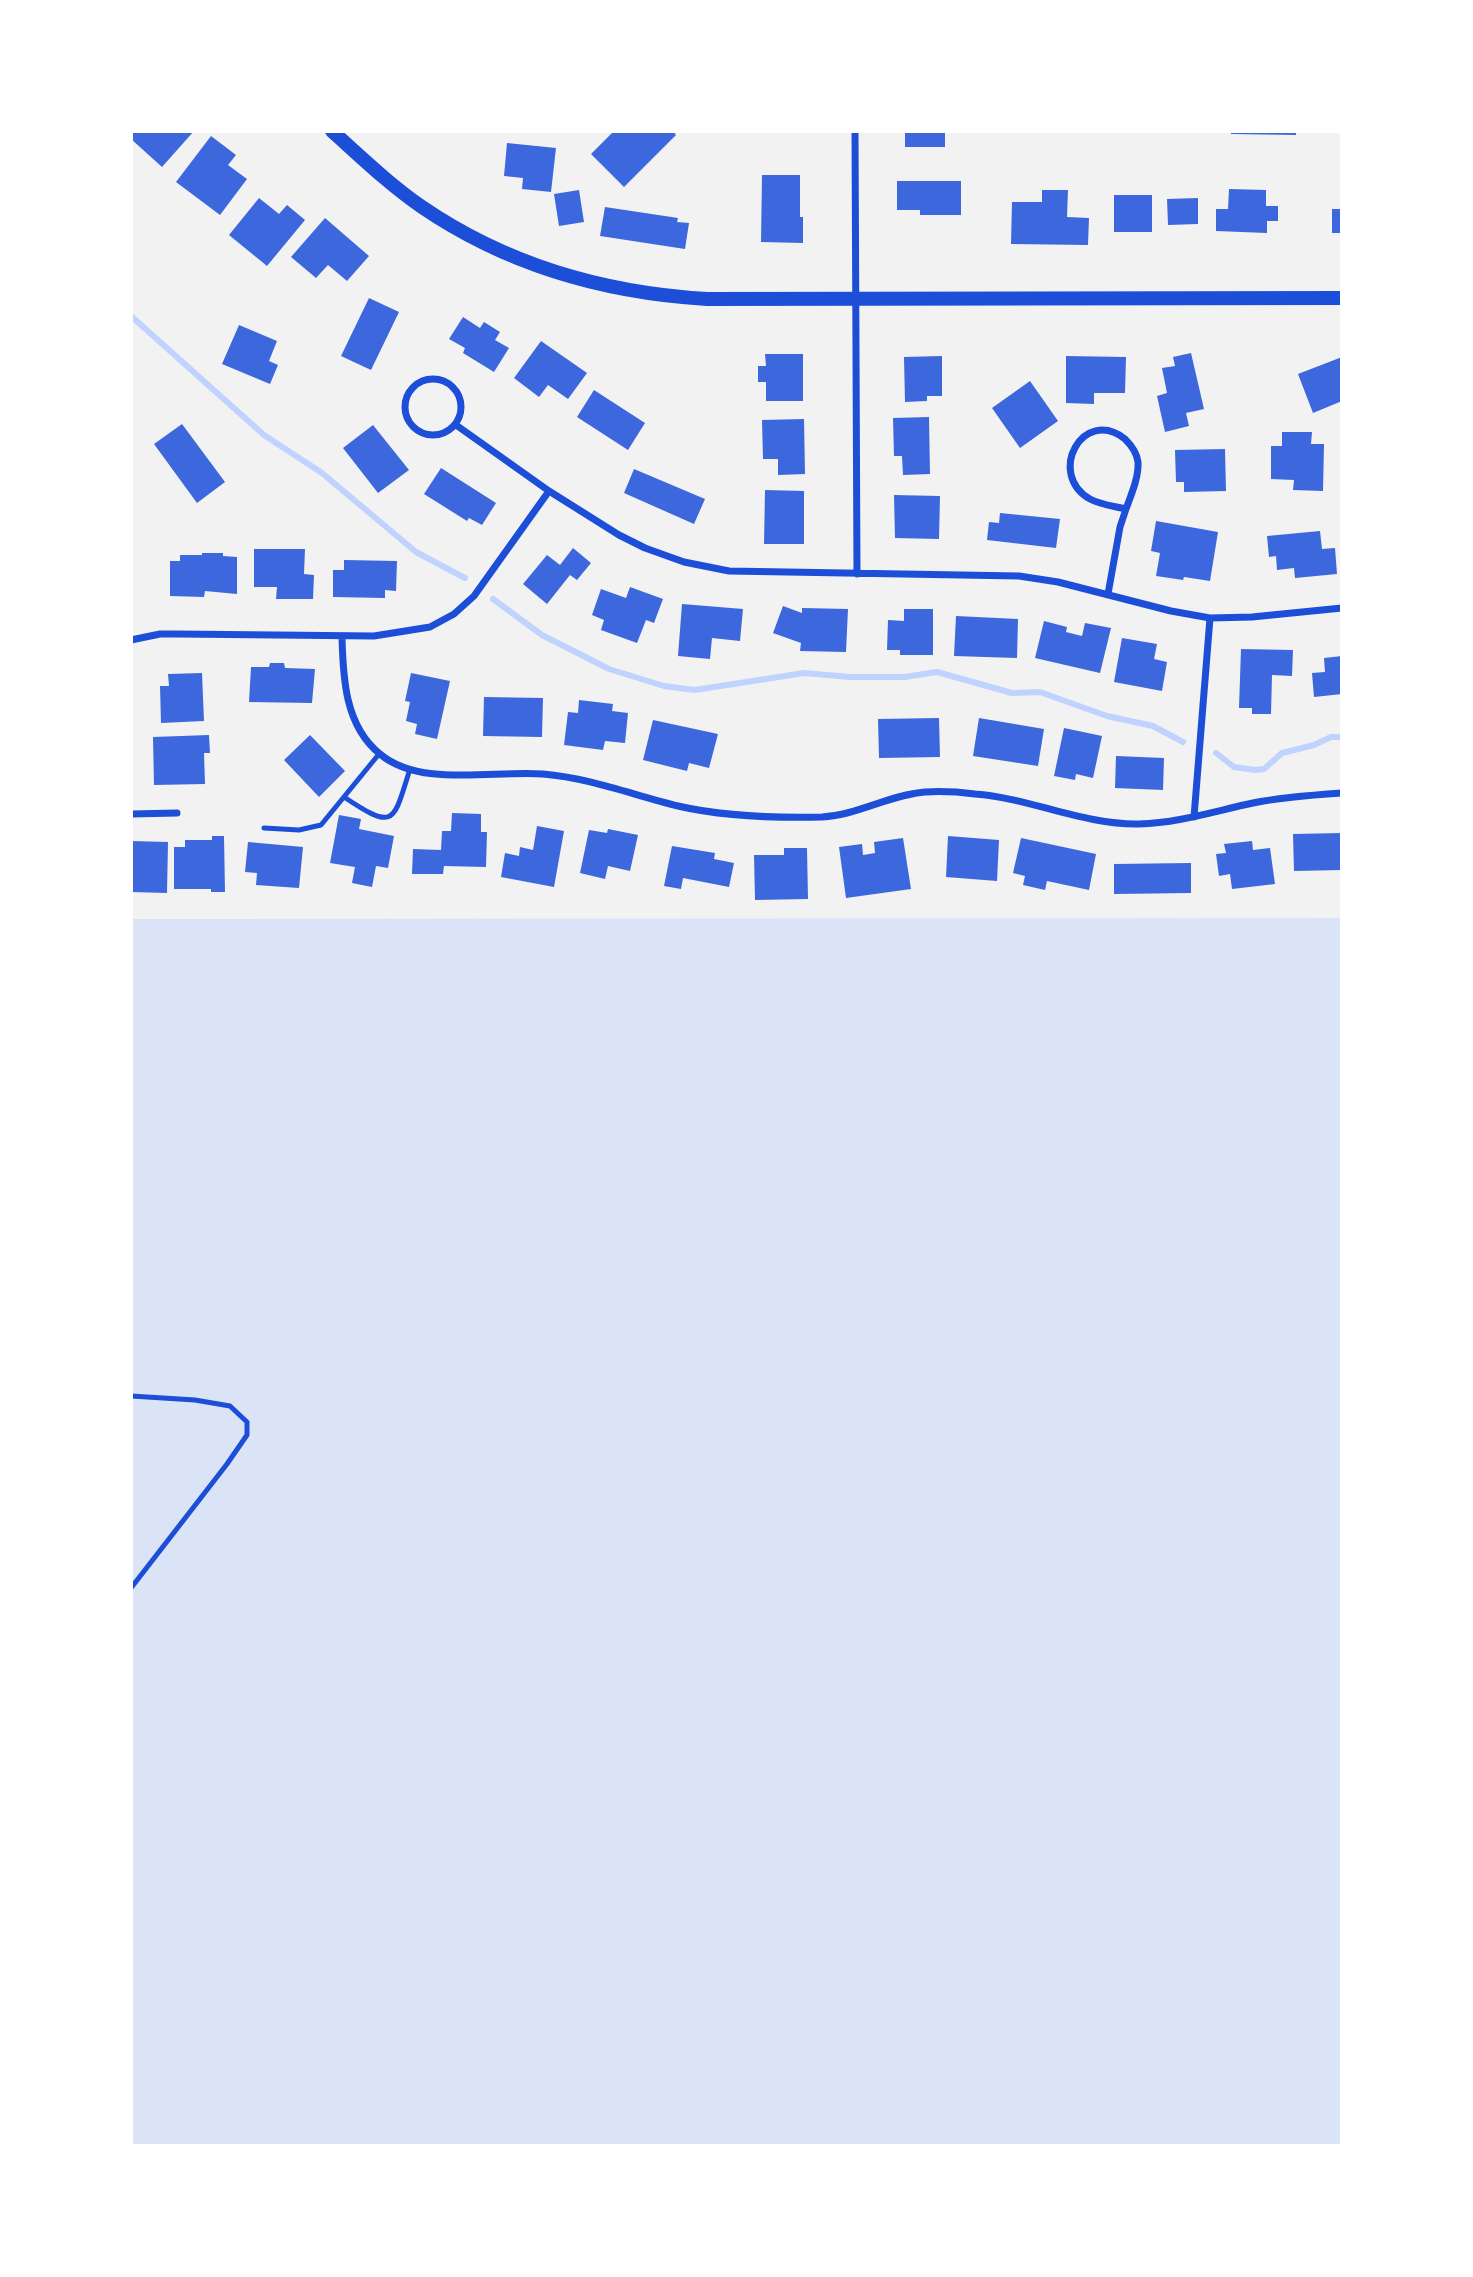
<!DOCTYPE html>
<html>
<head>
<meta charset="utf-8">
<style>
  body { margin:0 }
  #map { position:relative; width:1473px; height:2277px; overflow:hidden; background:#f2f2f2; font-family:"PT Serif",serif }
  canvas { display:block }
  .frame { position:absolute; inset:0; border:133px solid #fff; pointer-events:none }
</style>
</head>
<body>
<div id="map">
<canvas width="1473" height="2277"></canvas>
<div class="frame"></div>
</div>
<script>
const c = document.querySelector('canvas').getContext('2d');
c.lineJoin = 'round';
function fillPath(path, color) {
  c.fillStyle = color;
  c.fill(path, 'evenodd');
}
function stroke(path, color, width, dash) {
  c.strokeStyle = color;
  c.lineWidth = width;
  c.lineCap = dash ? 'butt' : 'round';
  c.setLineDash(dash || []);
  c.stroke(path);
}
fillPath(new Path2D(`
  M1342,918V2146H131V919Z`), '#dbe4f7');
stroke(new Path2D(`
  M131,316L264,435L322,473L416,552L465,578
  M493,599L542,635L609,669L664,686L695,690L804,673L850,677H905L937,672L1012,693L1040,692L1107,716L1153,726L1183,742
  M1216,753L1234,767L1255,770L1264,769L1282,753L1314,745L1331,737H1342`), '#bfd3fe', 6);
fillPath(new Path2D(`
  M131,131H194L162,167L131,139Z
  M614,131H673L676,135L624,187L591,154Z
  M905,131H945V147H905Z
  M1231,131H1296V135L1231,134Z
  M211,136L236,155L228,165L247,179L220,215L176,182Z
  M507,143L556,148L551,192L522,189L523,178L504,176Z
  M762,175H800V217H803V243L761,242Z
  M897,181H961V215H920V210H897Z
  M1229,189L1266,190V206H1278V221H1267V233L1216,231V209H1228Z
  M579,190L584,222L559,226L554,194Z
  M1042,190H1068L1067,217L1089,218L1088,245L1011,244L1012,202H1042Z
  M1114,195H1152V232H1114Z
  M259,198L279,214L287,205L305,220L267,266L229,235Z
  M1198,198V224L1168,225L1167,199Z
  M605,207L678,218L677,222L689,223L685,249L600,236Z
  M1332,209H1342V233H1332Z
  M325,218L369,256L347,281L328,265L316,278L291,257Z
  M369,298L399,312L371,370L341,356Z
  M463,317L480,328L484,322L500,332L495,340L509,348L494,372L463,353L465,348L449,339Z
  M239,325L277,341L269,361L278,365L270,384L222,364Z
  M541,341L587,373L568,399L548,385L539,397L514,378Z
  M1191,353L1204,409L1186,413L1189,426L1165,432L1157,396L1167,393L1162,368L1175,366L1173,357Z
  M765,354H803V401H766V382H758V366H766Z
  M942,356V396H927V401L905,402L904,357Z
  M1066,356L1126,357L1125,393H1094V404L1066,403Z
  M1342,357V401L1313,413L1298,374Z
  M1030,381L1058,421L1020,448L992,408Z
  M594,390L645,423L628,450L577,417Z
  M929,417L930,474L903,475L902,456H894L893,418Z
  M804,419L805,474L778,475V459H763L762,420Z
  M182,424L225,482L197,503L154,444Z
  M373,425L409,470L378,493L343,448Z
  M1282,432H1312L1311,444H1324L1323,491L1293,490L1294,480L1271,479V446H1282Z
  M1225,449L1226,491L1184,492V482H1176L1175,450Z
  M441,468L496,503L482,525L469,518L467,521L424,494Z
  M634,469L705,499L694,524L624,493Z
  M765,490L804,491V544H764Z
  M894,495L940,496L939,539L895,538Z
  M1000,513L1060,519L1056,548L987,540L989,522L999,523Z
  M1156,521L1218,532L1210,581L1184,577L1183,580L1156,576L1160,553L1151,551Z
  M1320,531L1322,549L1335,548L1337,574L1295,578L1294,568L1277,570L1276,556L1269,557L1267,536Z
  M573,548L591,563L577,580L570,575L547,604L523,584L547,555L560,565Z
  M254,549H305L304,574L314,575L313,599H276L277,587H254Z
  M202,553H223V556L237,557V594L205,591L204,597L170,596V561H180V555H202Z
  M344,560L397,561L396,591L385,590V598L333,597V570H344Z
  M630,587L663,599L654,623L646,620L637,643L601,630L604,620L592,615L601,589L626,598Z
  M682,604L743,609L740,641L712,638L710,659L678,656Z
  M783,606L802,613V608L848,609L846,652L800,651L801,643L773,633Z
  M904,609H933V655H900V650H887L888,620L904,621Z
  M956,616L1018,619L1017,658L954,656Z
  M1044,621L1067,627L1066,632L1082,636L1085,623L1111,628L1100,673L1035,658Z
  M1122,638L1157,644L1154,659L1167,662L1162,691L1114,682Z
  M1241,649L1293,650L1292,676L1272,675L1271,714H1252V708H1239Z
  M1342,656V694L1314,697L1312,673L1325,672L1324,658Z
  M270,663H284L285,668L315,669L312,703L249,702L251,667H269Z
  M202,673L204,721L161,723L160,686H169L168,674Z
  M411,673L450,681L437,739L415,734L417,724L406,721L410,702L405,701Z
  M484,697L543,698L542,737L483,736Z
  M579,700L613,704L612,711L628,713L625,743L605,741L603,750L564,745L568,712L578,713Z
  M939,718L940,757L879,758L878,719Z
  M979,718L1044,729L1038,766L973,756Z
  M653,720L718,734L709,768L689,763L687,771L643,760Z
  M1064,728L1102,736L1093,778L1076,774L1075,780L1054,776Z
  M209,735L210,753H204L205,784L154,785L153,737Z
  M310,735L345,771L319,797L284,760Z
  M1116,756L1164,758L1163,790L1115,788Z
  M452,813L481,814V832H487L486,867L444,866L443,874H412L413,849L441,850L442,831H451Z
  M339,815L361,819L359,829L394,836L388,868L376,866L372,887L352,883L355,867L330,863Z
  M537,826L564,831L554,887L501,877L505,853L519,856L520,847L533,850Z
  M608,829L638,835L630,871L608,866L605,879L580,873L589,830L607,833Z
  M1342,833V870L1294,871L1293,834Z
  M212,836H224L225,892H211V889H174V847H185V840H212Z
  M948,836L999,840L997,881L946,877Z
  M903,838L911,889L846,898L839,847L862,844L863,855L875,853L874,842Z
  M1021,838L1096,854L1089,890L1047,881L1045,890L1023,885L1025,876L1013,873Z
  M131,841L168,842L167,893L131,892Z
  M1252,841L1253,850L1270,848L1275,884L1232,889L1230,874L1219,876L1216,854L1226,853L1224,844Z
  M248,842L303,847L299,888L256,885L257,873L245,872Z
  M672,846L715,853L714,859L734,863L729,887L683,878L681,889L664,886Z
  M784,848H807L808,899L755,900L754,855H784Z
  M1191,863V893L1114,894V864Z`), '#3d67dc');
stroke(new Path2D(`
  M344,797C395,831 393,823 410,769
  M264,828L299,830L321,825L379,754
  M131,1396L195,1400L230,1406L247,1422V1435L227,1464L131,1588`), '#1d4ed8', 5);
stroke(new Path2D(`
  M855,131L857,574
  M405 407a28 28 0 1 1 56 0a28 28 0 1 1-56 0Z
  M456,425L549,491L619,535L645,548L684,562L729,571L1019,576L1058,582L1171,611L1210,618L1252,617L1342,608
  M1108,594L1120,527L1126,509C1114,506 1101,505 1090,499C1046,474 1083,406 1125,439C1131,445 1137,453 1138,462C1139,477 1131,495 1126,509
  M342,637C343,678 345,726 380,754C420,788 494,770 543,774C590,778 633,795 678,806C725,817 775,818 822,817C858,815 889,795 925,792C941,791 959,792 975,794C1030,798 1083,825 1139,824C1178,823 1215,811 1253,803C1282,797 1312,795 1342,793
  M131,640L160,634H177L374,636L430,627L454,614L474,596L549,491
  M131,814L177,813
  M1194,817L1210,618`), '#1d4ed8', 7);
stroke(new Path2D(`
  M332,131C361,157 390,185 422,207C507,265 606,293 707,299L1342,298`), '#1d4ed8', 14);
</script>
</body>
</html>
